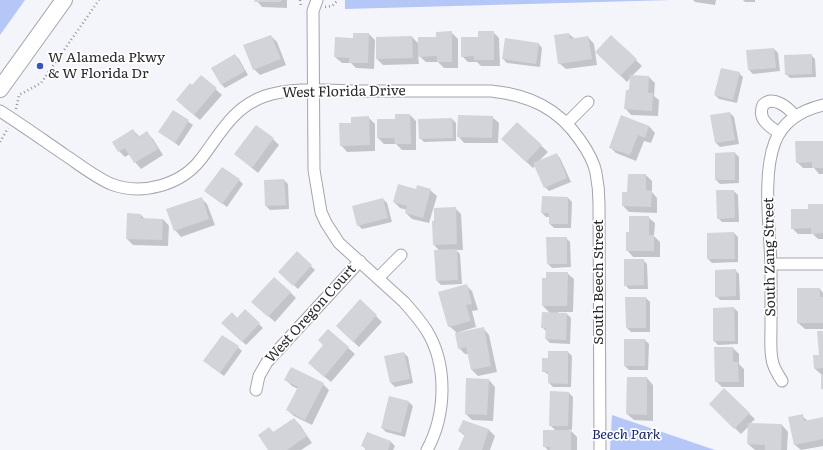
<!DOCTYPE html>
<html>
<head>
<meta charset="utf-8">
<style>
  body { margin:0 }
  canvas { display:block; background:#f3f5fb }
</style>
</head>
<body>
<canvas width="823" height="450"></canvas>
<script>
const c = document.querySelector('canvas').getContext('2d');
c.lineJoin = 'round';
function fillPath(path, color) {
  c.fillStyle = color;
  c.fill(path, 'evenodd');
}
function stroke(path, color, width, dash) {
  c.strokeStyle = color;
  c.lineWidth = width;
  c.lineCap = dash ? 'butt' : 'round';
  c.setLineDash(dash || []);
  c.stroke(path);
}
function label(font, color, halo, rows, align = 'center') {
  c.font = font + ' Literata,serif';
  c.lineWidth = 3.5;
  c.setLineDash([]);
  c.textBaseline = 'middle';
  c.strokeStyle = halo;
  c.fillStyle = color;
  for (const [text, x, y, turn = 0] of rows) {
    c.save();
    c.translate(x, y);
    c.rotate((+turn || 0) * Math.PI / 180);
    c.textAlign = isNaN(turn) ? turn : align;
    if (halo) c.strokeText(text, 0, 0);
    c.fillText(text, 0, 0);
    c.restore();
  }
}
fillPath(new Path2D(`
  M0,0H25L0,35Z
  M345,0H672L345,9Z
  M612,415L715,450H610Z`), '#b5c7f6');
fillPath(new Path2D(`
  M256,0H287V8L262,7Z
  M693,0H716L715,5L695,2Z
  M743,0H755V2H745Z
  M451,32L458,39V68H444L438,62H426L418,55L419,64L383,65L377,59L412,37L419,44Z
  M493,32L499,38L500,66H481L477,62H468L462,56L479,38Z
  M369,34L375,40L374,69L356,68L351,63H342L335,57L354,39Z
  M569,34L575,39L588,37L594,44L597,65L566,69L559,63Z
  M271,36L277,42L286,65L260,75L254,69Z
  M611,36L642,66L632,76L649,77L655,83L654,96L659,100L658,116L631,115L625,108L630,91L631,77L627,82L596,52Z
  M538,43L542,48L540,67L507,63L503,59Z
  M774,49L778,53L780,71L753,74L749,70Z
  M235,55L239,59L248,75L225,88L221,84Z
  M811,55L815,59L816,77L790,78L786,74Z
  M739,73L743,77L737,103L719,99L715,95Z
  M201,76L222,95L200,120L183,106Z
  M173,111L193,125L179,146L160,132Z
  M730,113L734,117L739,144L720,147L716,143L711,116Z
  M410,115L416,121V150H402L396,144H384L378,138L396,120Z
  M621,116L649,126L655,133L651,143L644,141L636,161L616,153L610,147Z
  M492,117L499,123L498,143H464L458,136Z
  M369,118L375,124V151L347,152L341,145L352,124Z
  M452,119L456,123V141L424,142L420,138Z
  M517,123L548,152L538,162L556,154L560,158L571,182L549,191L545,187L535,166L533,168L508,145Z
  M133,130L140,137L147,133L153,139L163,155L141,169L135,162L130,154L125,157L119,151Z
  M273,139L279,145L258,173L235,154Z
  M823,142V174H819L814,168H803L797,162Z
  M735,153L739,157V183L720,184L716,180Z
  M629,175H646L652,181V192L657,198V213L629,212L623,206L628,193Z
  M239,180L243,184L227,207L206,191Z
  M284,180L288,184L289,209L270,210L266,206L265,181Z
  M416,190H430L437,196L429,223L412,219L406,213L407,210L400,208L394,202Z
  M717,191H734L738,195L739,222H722L718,218Z
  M542,197L568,198L572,202L571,228H554L550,224V217H546L542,213Z
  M201,198L207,204L215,225L181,237L175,230Z
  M383,199L387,203L392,222L362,229L358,225Z
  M823,205V239H818L813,234H798L792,228L809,210Z
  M455,208L461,214L463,250H456L460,254L462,284L441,285L437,281L440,251L434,245L435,222Z
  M141,215L145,219H163L169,226L168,246L133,245L127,239Z
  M648,217L655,223L654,236L660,242V257H633L627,250L630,233Z
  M734,233L738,237V262L712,263L708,259Z
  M566,238L570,242L571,267L552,268L548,264Z
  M297,253L315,270L298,289L280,272Z
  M643,260L647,264L648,289H629L625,285Z
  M735,270L739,274L740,300H720L716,296Z
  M567,273L574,279L573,312H558V314H567L571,318L570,344L550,343L546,339V331L542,327L551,314L543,306Z
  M466,285L472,291L478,310L472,311L476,327L459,332V333L483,328L489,335L497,372L478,376L472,370L468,354H465L459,348L456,332L449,326Z
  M820,289L823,293V329H805L798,323Z
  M290,292L296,298L275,322L259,308Z
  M646,298L650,302V332H631L627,328Z
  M734,308L738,312V344L718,345L714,341Z
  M245,310L263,328L246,345L223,323L237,319Z
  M376,316L382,322L359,347L343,332Z
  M328,330L355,354L331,382L315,369L324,345Z
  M823,332V390L822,388V375L815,369L820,356Z
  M645,340L649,344L648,370H629L625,366Z
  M238,347L242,351L224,376L209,365Z
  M733,348L739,354V364L744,369V387H722L716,381Z
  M568,352L572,356L571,387H553L549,383V375L543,371L549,359Z
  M404,353L408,357L413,383L395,387L391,383Z
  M292,368L323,384L329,390L312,425L294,416L287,410L298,389L292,386L286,380Z
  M628,378H647L653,385V421L634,420L627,414Z
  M489,380L495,387L493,421L472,420L466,414Z
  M724,390L755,419L750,424L782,425L788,432L787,450H755L748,444L749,426L741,434L710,404Z
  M551,392L569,393L573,397L572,430L569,429L577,437V450H548L544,446L556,431L550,425Z
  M409,402L413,406L405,437L386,432L382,428Z
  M802,416L808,421L823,418V446L801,450L795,445Z
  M294,419L300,425L312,443L301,450H269V428L274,433Z
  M463,421L489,430L495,436L490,450H459L465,436L459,431Z
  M368,433L391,442L395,446L393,450H366L363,446Z`), '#0003');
fillPath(new Path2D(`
  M255,0H281V2H254Z
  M452,31V62H437V56L418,57V37H436V32Z
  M478,31H494V60H474V56L461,57V37H478Z
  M353,33H369L368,63H349V58L334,57L335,37L353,38Z
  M569,33L570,39L588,36L592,59L558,64L554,35Z
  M271,35L281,59L253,70L243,45Z
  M611,35L637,59L620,76L595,52Z
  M412,36L413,58L376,59V37Z
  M505,38L539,43L536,64L502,59Z
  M774,48L776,68L748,70L746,50Z
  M235,54L245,71L221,85L211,68Z
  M812,54V74L785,75L784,55Z
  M721,68L740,72L733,100L714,95Z
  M201,75L217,88L194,115L176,100L190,83L192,85Z
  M630,75L649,76L648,93H653L652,111L624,109L626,90H629Z
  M173,110L189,120L175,143L158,132Z
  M730,112L735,140L715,143L710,115Z
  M395,114H410L411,144H395L394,138H377V119H395Z
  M458,115L493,116L492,138L457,137Z
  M621,115L649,126L645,138L638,135L630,155L609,148Z
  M369,116L370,145L340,146L339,123H351V117Z
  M452,118L453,138L419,139L418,119Z
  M517,122L542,145L526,162L501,139Z
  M256,125L274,138L252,168L234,154Z
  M133,129L138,137L147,131L158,149L134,163L125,148L118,152L112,142Z
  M795,141H823V168H812V162L796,163Z
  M735,152V180H715V153Z
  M557,153L567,178L544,188L533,163Z
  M222,167L240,179L222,204L204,191Z
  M628,174H646V190L652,191L651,207L622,206V192H627Z
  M284,179L286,205L265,206L264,180Z
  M398,184L416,189L417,185L431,189L423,218L405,213L407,206L393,202Z
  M716,190H734L735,218L717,219Z
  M542,196L568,197V224H549V213H541Z
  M202,197L209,219L174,231L166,209Z
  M383,198L388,218L357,226L352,206Z
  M808,204H823V233L811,234V228L791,229V209H808Z
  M456,207L457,244L433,245L432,221H434V208Z
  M127,213L141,214V218L163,219L162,240L126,239Z
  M629,216H649V235H654V251H626V232H629Z
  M734,232L735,259H707V233Z
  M546,237H567V264H547Z
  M457,249L458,280L436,281L434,250Z
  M297,251L312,265L293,286L278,272Z
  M624,259H644V285L624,286Z
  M736,269V296L715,297V270Z
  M546,272H568L567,306H542V278H546Z
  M274,277L291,292L268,317L251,302Z
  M467,284L472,304L466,305L471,321L448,327L438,292Z
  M797,288H820V297H823V323H797Z
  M625,297H646V328H626Z
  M360,299L377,315L353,342L336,326Z
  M734,307L735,341H713V308Z
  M245,309L260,323L242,342L221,323L232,312L237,318Z
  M542,312L567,313L566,340L545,339L546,328H541Z
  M484,327L491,366L471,370L466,347L458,349L455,333Z
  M328,329L349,347L324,377L308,363L323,345L318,340Z
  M817,331H823V368L814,369L813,355H819Z
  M222,335L239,346L220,373L203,361Z
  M624,339H645V366H624Z
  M714,347H733V362H738L739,382H715Z
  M548,351H568V384L548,383V372H542V358H548Z
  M404,352L410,379L390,383L384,356Z
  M291,367L324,383L305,420L286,410L298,387L284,380Z
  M821,375H823V389H821Z
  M627,377H647V415L626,414Z
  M466,378L489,379L487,415L465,414Z
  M724,388L750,413L734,429L709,404Z
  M550,391L569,392L568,426H549Z
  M389,396L409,401L401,433L381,428Z
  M803,414L804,421L823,417V439L794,445L788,417Z
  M294,418L307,436L287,450H268L258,435L269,427L273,432Z
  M463,420L489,429L482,450H458L465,434L458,431Z
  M748,423L782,424L781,450H765V445L747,444Z
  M543,430H571V450H550V447H543Z
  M367,432L391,441L388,450H365L366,448L361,446Z`), '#d2d4d9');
const minor = new Path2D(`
  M317,0L313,11L314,170L321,212L326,223L339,243L404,302C412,311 420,320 427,331C448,366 446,415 427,450
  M0,111C22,125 43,140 65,155C80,165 95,177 111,184C142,196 181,185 201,159C220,134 233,107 265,96C292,87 324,90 352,91C398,91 445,91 491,91C529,95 558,108 580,140C587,150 594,161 596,173C598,183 599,194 599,204L600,450
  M567,123L588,102
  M779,133C769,126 757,119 763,105C773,95 788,107 795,116
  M771,264H823
  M378,278L401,255
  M782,381C778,374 773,368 772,359C770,349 771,337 771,326C771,306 771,286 771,266C770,229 762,175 775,142C783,121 802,110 823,105
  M256,390L259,376L267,362L360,261`);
const secondary = new Path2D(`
  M0,89L64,0`);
stroke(minor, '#a3a5aa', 13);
stroke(secondary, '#a3a5aa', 18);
stroke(new Path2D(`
  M300,0L301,7
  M325,7L332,6L338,0
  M16,109L19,95L41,83L99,0
  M0,142L8,128`), '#96979b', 2.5, [1, 3]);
stroke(minor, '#fff', 11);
stroke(secondary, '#fff', 16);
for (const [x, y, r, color] of [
  [40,66,4,"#3753c5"]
]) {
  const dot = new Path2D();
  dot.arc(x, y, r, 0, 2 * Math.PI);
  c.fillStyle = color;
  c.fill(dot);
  stroke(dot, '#fff', 1.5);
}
label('14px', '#2a2a2c', '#fff', [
  ["W Alameda Pkwy",48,58],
  ["& W Florida Dr",48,74]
], 'left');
label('14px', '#2a2a2c', '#fff', [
  ["West Florida Drive",344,92,-1],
  ["South Zang Street",770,257,-91],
  ["South Beech Street",599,282,-90],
  ["West Oregon Court",311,314,-48]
]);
label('italic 14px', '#13207e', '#fff', [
  ["Beech Park",626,435]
]);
</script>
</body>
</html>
